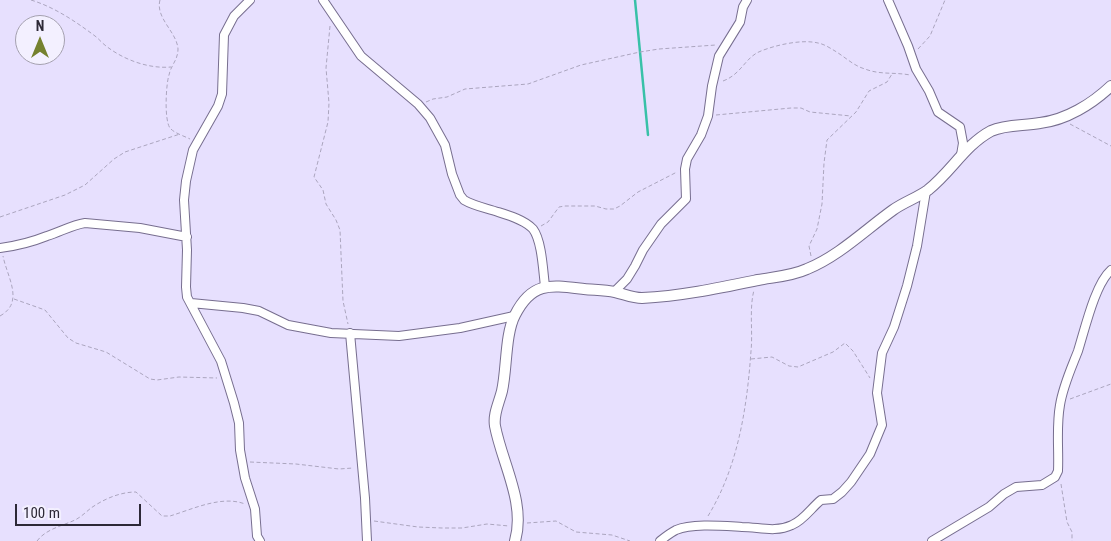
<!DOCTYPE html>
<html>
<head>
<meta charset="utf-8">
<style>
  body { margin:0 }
  #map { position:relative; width:1111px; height:541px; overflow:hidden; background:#e7e0fe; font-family:"Roboto Condensed",sans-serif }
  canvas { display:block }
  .north { position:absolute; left:15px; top:15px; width:50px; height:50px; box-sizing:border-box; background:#f3f0ff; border:1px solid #a4a0af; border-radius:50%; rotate:0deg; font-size:14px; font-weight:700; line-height:20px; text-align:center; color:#2d2937 }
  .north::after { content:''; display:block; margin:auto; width:18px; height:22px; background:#75812f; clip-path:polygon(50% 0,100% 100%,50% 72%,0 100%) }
  .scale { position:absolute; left:15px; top:504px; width:126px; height:22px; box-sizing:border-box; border:2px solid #2d2937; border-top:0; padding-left:6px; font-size:15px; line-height:18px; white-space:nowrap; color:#2d2937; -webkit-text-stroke:4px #f3f0ff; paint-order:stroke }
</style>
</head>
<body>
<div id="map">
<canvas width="1111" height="541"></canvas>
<div class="north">N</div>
<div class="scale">100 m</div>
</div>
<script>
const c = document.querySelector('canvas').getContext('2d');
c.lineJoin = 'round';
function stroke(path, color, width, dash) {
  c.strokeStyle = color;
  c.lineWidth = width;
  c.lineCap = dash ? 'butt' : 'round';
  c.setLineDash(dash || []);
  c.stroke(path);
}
stroke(new Path2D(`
  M635,0L648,135`), '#38c1a8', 2.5);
const minor = new Path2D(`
  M250,0L234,16L224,35L222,94L218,106L193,150L186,181L184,200L187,250L186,287L187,297L221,361L234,403L239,423L240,450L245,478L255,509L257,536L260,541
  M323,0L361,56L418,104L430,118L445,145L452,174L460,195L464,200C474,206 486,208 498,212C508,215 525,220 533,229C542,241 543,271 545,286
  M888,0L908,46L916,69L929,91L938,112L960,127L963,143L961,155
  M0,248C16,246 32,242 47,236C60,232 72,225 85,223L140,228L187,237
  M614,292L627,279L635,266L643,250L661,224L686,199L685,169L687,159L701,135L708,116L712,86L719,56L740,22L743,7L747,0
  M191,303L243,308L259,311L288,325L331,333L399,336L460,328L514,316
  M350,333L365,498L367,541
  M660,541C665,537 670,533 676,530C692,523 724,526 742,527C759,527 775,533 792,525C804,520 811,508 821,500L833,499L842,492L851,482L870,454L882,425L877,393L882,353L894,327L907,286L917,246L926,191
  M932,541L989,507L1004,494L1016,487L1042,485L1055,477L1058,471C1059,449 1056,427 1060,405C1063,386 1071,369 1078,351C1085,329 1095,284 1111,270`);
const tertiary = new Path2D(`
  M515,541C526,503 502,463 495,426C493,414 499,403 502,391C507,369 505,334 515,315C532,281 551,285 584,289C594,290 605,290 615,292C624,294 633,298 642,298C681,296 719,288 758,280C774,277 792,276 807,269C839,256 865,230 893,210C904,202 917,198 928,190C951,172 965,145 991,131C1006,124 1024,126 1040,123C1066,120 1092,104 1111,86`);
stroke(minor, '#776e8f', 10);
stroke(tertiary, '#776e8f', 12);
stroke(new Path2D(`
  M31,0C54,7 75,21 95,36C99,39 102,43 106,46C124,60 149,69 171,67
  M160,0C155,18 177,32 178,49C178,60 171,65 169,75C166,84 164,120 170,128C174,133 184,136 190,139
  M330,26L326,68L329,103L328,122L314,177L323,190L326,204L336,220L340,230L343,301L348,324
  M918,49L930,36L945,0
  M723,81C742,74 745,57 761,51C776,45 802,39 818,43C824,44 830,48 835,51C845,57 854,66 865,69C880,75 895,72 910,75
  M426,102L433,99L447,97L465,89L528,84L581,65L640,52L659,49L716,45
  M716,115L791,108H801L810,112L851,116
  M1070,124L1111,146
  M0,217L65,195L85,185L114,159L125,152L180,134
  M541,226L548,222L559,207L565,206H595L606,209H614L620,206L638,192L677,172
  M811,256L809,246L817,229L822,204L824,163L827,140L856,112L869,91L887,82L892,74
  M14,299L45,310L68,338L76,343L106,352L150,379L157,380L179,377L217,378
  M0,316C25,302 7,277 3,256
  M751,359L772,357L789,366L798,367L833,352L845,343L853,351L870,378
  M1070,399L1111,384
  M250,462L296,464L339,469L353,468
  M1061,484L1067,522L1072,532V541
  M708,516C738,467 747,408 751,351C753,332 749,309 754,290
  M374,521L418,527L442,528H462L487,524L509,526
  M527,523L556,521L576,532L612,535L630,541
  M37,541C46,529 62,526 75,520C81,517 86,512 91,508C104,499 120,492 136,492L162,516H170C193,509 222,495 245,504`), '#aba5be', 1, [4, 2.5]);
stroke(minor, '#fff', 8);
stroke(tertiary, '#fff', 10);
</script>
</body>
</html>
